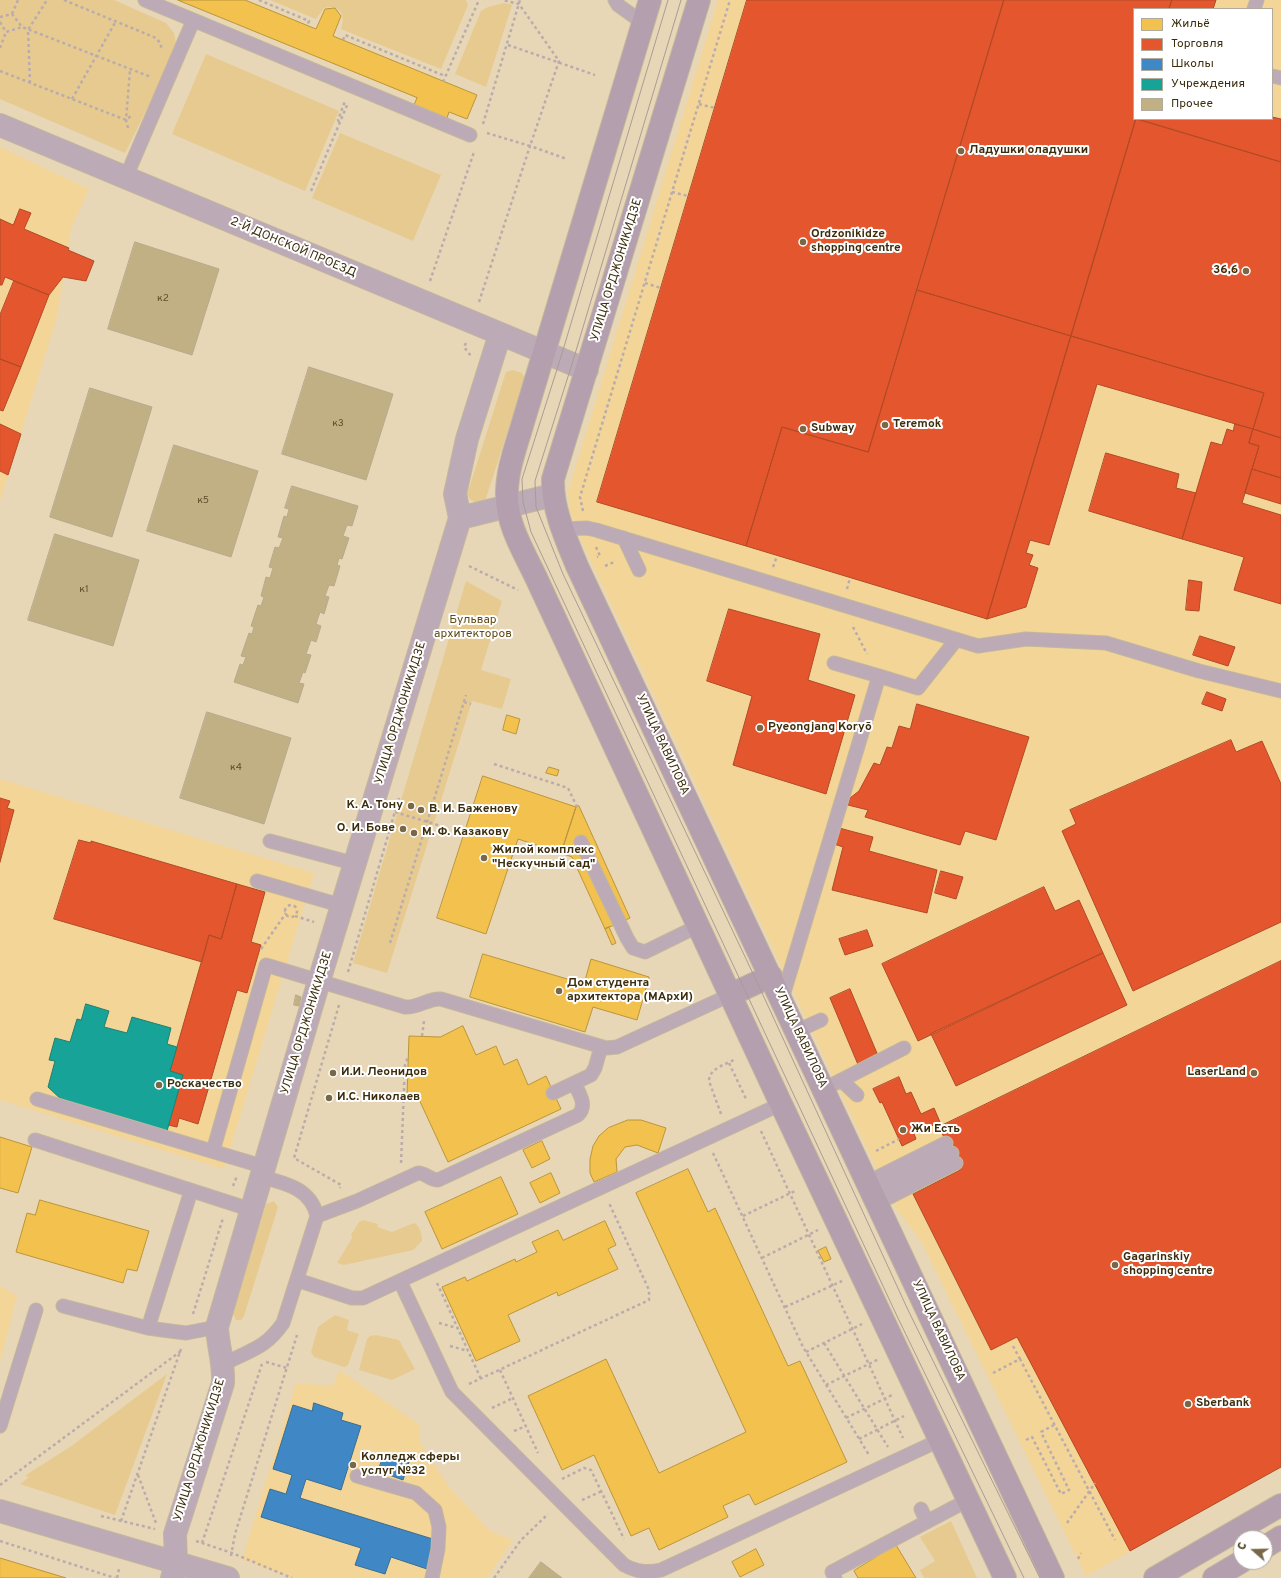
<!DOCTYPE html>
<html>
<head>
<meta charset="utf-8">
<style>
  body { margin:0 }
  #map { position:relative; width:1281px; height:1578px; overflow:hidden; background:#e7d7b6; font-family:Overpass,sans-serif }
  canvas { display:block }
  .legend { position:absolute; left:1133px; top:8px; width:140px; height:112px; box-sizing:border-box; background:#fff; border:1px solid #b1ab9e; margin:0; padding:5px 7px; list-style:none; font-size:12px; color:#3c2d0d }
  .legend li { display:flex; align-items:center; gap:8px; height:20px }
  .legend b { width:20px; border:1px solid #b1ab9e }
  .north { position:absolute; left:1233px; top:1530px; width:40px; height:40px; box-sizing:border-box; background:#fff; border:1px solid #b1ab9e; border-radius:50%; rotate:290deg; font-size:11px; font-weight:700; line-height:16px; text-align:center; color:#3c2d0d }
  .north::after { content:''; display:block; margin:auto; width:14px; height:18px; background:#786848; clip-path:polygon(50% 0,100% 100%,50% 72%,0 100%) }
</style>
</head>
<body>
<div id="map">
<canvas width="1281" height="1578"></canvas>
<ul class="legend">
<li><b style="height:11px;background:#f2c14e"></b>Жильё</li>
<li><b style="height:11px;background:#e4572e"></b>Торговля</li>
<li><b style="height:11px;background:#3f88c5"></b>Школы</li>
<li><b style="height:11px;background:#17a398"></b>Учреждения</li>
<li><b style="height:11px;background:#c2b085"></b>Прочее</li>
</ul>
<div class="north">С</div>
</div>
<script>
const c = document.querySelector('canvas').getContext('2d');
c.lineJoin = 'round';
function fillPath(path, color) {
  c.fillStyle = color;
  c.fill(path, 'evenodd');
}
function stroke(path, color, width, dash) {
  c.strokeStyle = color;
  c.lineWidth = width;
  c.lineCap = dash ? 'butt' : 'round';
  c.setLineDash(dash || []);
  c.stroke(path);
}
function label(font, color, halo, rows, align = 'center') {
  c.font = font + ' Overpass,sans-serif';
  c.lineWidth = 4;
  c.setLineDash([]);
  c.textBaseline = 'middle';
  c.strokeStyle = halo;
  c.fillStyle = color;
  for (const [text, x, y, turn = 0] of rows) {
    c.save();
    c.translate(x, y);
    c.rotate((+turn || 0) * Math.PI / 180);
    c.textAlign = isNaN(turn) ? turn : align;
    if (halo) c.strokeText(text, 0, 0);
    c.fillText(text, 0, 0);
    c.restore();
  }
}
fillPath(new Path2D(`
  M718,0H1281V1467L1086,1576L921,1241L893,1204L576,529L570,511L568,492ZM1134,9H1272V119H1134Z
  M0,147L89,189L71,228L57,317L0,501Z
  M0,779L314,873L224,1169L0,1100Z
  M0,1286L17,1296L0,1361Z
  M339,1370L420,1425V1442L449,1487L490,1531L513,1540L487,1578H294L242,1560L296,1383L333,1386Z`), '#f3d598');
fillPath(new Path2D(`
  M0,0H114L166,23L174,33L177,49L125,153L0,99Z
  M270,0H466L468,5L441,69L341,29C346,16 340,3 324,8L316,19Z
  M504,3L512,5L486,87L455,74L481,11L488,7Z
  M206,54L339,111L305,191L172,134Z
  M340,133L441,175L413,241L312,198Z
  M513,370L522,373L525,378L485,501C476,504 472,502 467,495L506,372Z
  M466,581L502,601L481,670L511,679L502,709L472,701L387,973L353,963Z
  M274,1201L278,1207L244,1316L241,1320H236L233,1314L266,1204Z
  M363,1220L378,1224L377,1227L392,1232L414,1223C420,1226 422,1234 422,1241L413,1250L344,1265L337,1263L352,1238L351,1235L359,1222Z
  M335,1315L349,1320L347,1330L359,1334L348,1365L344,1367L314,1357L311,1352L318,1327Z
  M376,1335L399,1340L415,1369L392,1380L359,1370L367,1339L370,1336Z
  M167,1374L115,1515L20,1484L29,1477L25,1476L29,1473L70,1447Z
  M951,1521L977,1578H924L920,1570L935,1561L920,1537Z`), '#e7ca90');
const homes = new Path2D(`
  M178,0H245L316,29L325,9L335,8L341,16L333,36L477,95L467,119L449,112L447,118L414,105L417,98Z
  M507,715L520,719L516,734L503,730Z
  M549,767L559,770L557,776L546,773Z
  M483,776L576,807L561,853L518,839L486,934L437,918Z
  M579,806L630,918L605,929L572,857L561,853L576,807Z
  M609,927L616,943L612,945L605,929Z
  M483,954L584,984L591,959L649,977V978L637,1020L593,1007L585,1032L470,997Z
  M463,1026L476,1055L496,1046L504,1065L517,1059L528,1085L546,1076L561,1109L448,1162L417,1095H407L409,1036L440,1037Z
  M628,1120H641L666,1128L658,1153L637,1145L625,1147L616,1159L617,1172L594,1182L590,1173V1159L593,1146L599,1136L608,1128Z
  M0,1137L32,1147L18,1193L0,1188Z
  M542,1141L550,1159L532,1168L523,1150Z
  M688,1169L708,1212L715,1208L788,1366L800,1361L847,1462L755,1505L749,1494L723,1506L728,1517L659,1550L649,1528L631,1536L594,1455L562,1470L528,1396L606,1359L659,1473L746,1432L636,1193Z
  M551,1173L560,1193L540,1203L530,1183Z
  M501,1177L518,1214L442,1249L425,1212Z
  M40,1200L149,1231L137,1271L127,1269L123,1283L16,1252L27,1213L35,1215Z
  M605,1221L616,1245L608,1249L618,1269L558,1296L557,1292L508,1315L520,1341L476,1361L442,1287L465,1277L467,1281L515,1259L516,1262L537,1252L532,1242L558,1230L563,1240Z
  M826,1247L831,1259L824,1262L818,1251Z
  M896,1545L916,1578H858L854,1571Z
  M756,1549L764,1565L740,1577L732,1562Z
  M0,1558L66,1578H0Z`);
fillPath(homes, '#f2c14e');
stroke(homes, '#bb953a', 1);
const shops = new Path2D(`
  M747,0H1004L868,452L782,427L746,546L597,502Z
  M1004,0H1172L1169,9H1134V119H1136L1071,336L917,290Z
  M1172,0H1216L1213,9H1169Z
  M1272,117L1281,119V162L1138,119H1272Z
  M1136,119L1281,162V438L1253,429L1264,393L1071,336Z
  M20,209L31,213L24,229L69,248L68,250L94,261L86,281L63,277L49,295L5,277L2,285H0V219L13,225Z
  M14,281L49,295L21,367L0,359V315Z
  M917,290L1071,336L987,619L746,546L782,427L868,452Z
  M1071,336L1264,393L1253,429L1097,384L1049,545L1030,540L1026,553L1033,555L1029,565L1038,568L1026,607L987,619Z
  M0,359L21,367L3,411L0,410Z
  M0,424L21,434L8,475L0,471Z
  M1235,424L1253,429L1249,443L1259,446L1242,503L1281,515V604L1234,590L1244,557L1182,539L1211,442L1222,445L1227,429L1233,431Z
  M1253,429L1281,438V478L1252,469L1259,446L1249,443Z
  M1106,453L1179,474L1176,488L1196,493L1182,539L1089,511Z
  M1252,469L1281,478V504L1245,493Z
  M1189,580L1202,582L1199,611L1186,610Z
  M729,609L820,634L808,680L855,695L826,794L733,765L752,696L707,681Z
  M1200,636L1235,647L1228,666L1193,655Z
  M1207,692L1226,699L1222,711L1202,704Z
  M917,704L1029,737L996,840L965,831L960,845L865,817L868,810L848,805L850,798L859,791L874,763L880,765L887,747L892,748L899,726L910,729Z
  M1231,740L1236,752L1262,741L1281,784V922L1133,991L1062,831L1076,824L1070,810Z
  M0,798L10,801L7,808L14,810L0,862Z
  M839,828L873,837L869,851L937,870L927,913L832,890L843,847L834,844Z
  M79,840L91,843V841L237,884L221,939L209,935L202,962L54,919Z
  M941,871L963,877L956,899L935,893Z
  M237,884L265,892L251,942L261,945L247,993L237,990L198,1124L179,1118L177,1127L168,1125L183,1075L170,1071L209,935L221,939Z
  M1044,887L1055,911L1079,900L1103,953L918,1041L882,964Z
  M867,930L873,946L845,955L839,939Z
  M1103,953L1127,1005L956,1086L931,1034Z
  M1281,961V1467L1130,1551L1017,1337L991,1350L913,1194L960,1170L939,1127Z
  M850,989L879,1058L859,1067L830,998Z
  M899,1077L906,1094L911,1092L921,1114L934,1108L940,1122L927,1128L926,1125L913,1131L916,1139L902,1146L882,1102L880,1103L873,1089Z`);
fillPath(shops, '#e4572e');
stroke(shops, '#b24a24', 1);
const schools = new Path2D(`
  M314,1403L343,1413L341,1420L361,1426L341,1490L306,1479L300,1498L436,1540L427,1569L391,1557L385,1574L355,1565L361,1548L261,1517L270,1489L286,1494L292,1475L273,1469L293,1405L312,1411Z
  M385,1453L409,1462L403,1480L378,1471Z`);
fillPath(schools, '#3f88c5');
stroke(schools, '#3e6d8e', 1);
const public = new Path2D(`
  M86,1004L109,1011L104,1027L127,1033L132,1017L171,1028L167,1044L177,1047L170,1071L183,1075L167,1131L64,1102L48,1087L55,1061L49,1060L55,1038L70,1042L77,1019L81,1020Z`);
fillPath(public, '#17a398');
stroke(public, '#22806e', 1);
const building = new Path2D(`
  M135,242L219,269L192,355L108,329Z
  M309,367L393,394L366,480L282,454Z
  M90,388L152,407L112,537L50,517Z
  M174,445L258,471L231,557L147,531Z
  M292,486L358,506L352,526L347,525L343,536L349,538L342,559L339,558L337,565L340,566L334,586L329,585L325,596L329,597L324,614L320,612L316,624L321,626L316,642L311,640L306,654L311,655L305,673L303,672L299,683L304,684L298,703L234,682L240,664L243,665L246,657L241,656L249,633L252,634L254,627L251,626L258,605L261,606L264,597L261,596L266,577L270,578L273,568L269,567L275,547L279,548L283,538L278,537L284,516L287,517L289,509L285,508Z
  M55,534L139,560L113,646L28,620Z
  M207,712L291,738L264,824L180,798Z
  M296,995L301,997L299,1006L294,1005Z
  M541,1562L562,1578H529Z`);
fillPath(building, '#c2b085');
stroke(building, '#b7a98c', 1);
const lane = new Path2D(`
  M145,0L470,135
  M615,0L618,5L643,23
  M1254,9L1257,0
  M1272,76L1281,78
  M126,177L193,21
  M562,529L587,528L596,530L978,646L1026,639L1106,643L1199,671L1281,691
  M624,538L639,570
  M834,663L879,676
  M270,841L356,864
  M581,842L627,938L633,948L645,952L698,926
  M257,881L343,906
  M782,999L879,676L918,688L956,640
  M797,1031L821,1020
  M841,1080L857,1095
  M824,1089L904,1048
  M553,1093L591,1075L595,1068L601,1047
  M37,1099L265,1167
  M35,1140L252,1210
  M213,1151L266,965L405,1007C419,1008 428,998 441,999L606,1048L617,1047L730,995
  M868,1182L946,1143
  M873,1192L952,1153
  M878,1203L956,1163
  M317,1216L357,1201L418,1173C426,1173 430,1180 438,1180L578,1115C588,1105 579,1093 574,1083
  M297,1280L352,1298H363L781,1104
  M400,1281L452,1392L624,1565C637,1572 647,1573 661,1570L940,1440
  M63,1306L148,1328L170,1331L186,1333L217,1327
  M148,1328L191,1191
  M224,1364C250,1350 265,1349 283,1323L317,1216C311,1189 286,1183 262,1177
  M0,1426L36,1310
  M357,1476L416,1493L435,1510L439,1527L438,1549L432,1578
  M921,1509L927,1522
  M835,1578L832,1572L968,1500`);
const street = new Path2D(`
  M0,125L587,370
  M460,518L553,495
  M0,1511L228,1578
  M172,1578L176,1563L175,1534L223,1383C224,1362 218,1347 217,1327L319,981L460,518L455,494L467,439L500,334`);
const secondary = new Path2D(`
  M650,0L524,419C517,444 506,471 507,497C507,527 527,557 539,584L781,1104L1005,1578
  M699,0L553,479C552,509 566,539 577,566L1053,1578
  M730,995L771,976
  M1265,1547L1281,1537
  M1155,1578L1281,1505
  M1214,1578L1241,1562`);
stroke(lane, '#c4b79c', 15);
stroke(street, '#c4b79c', 24);
stroke(secondary, '#c4b79c', 24);
stroke(new Path2D(`
  M64,0L156,38L161,44V48
  M259,0L309,21L307,26
  M12,14L18,0
  M0,17L12,14L22,27L151,77
  M0,22L6,32L22,27
  M343,40L345,35L445,76
  M508,45L595,75
  M0,48L6,32
  M0,71L126,120L132,115
  M443,82L479,0
  M30,83L28,30L47,0
  M72,99L116,21
  M699,104L715,108
  M339,122L338,120L345,101
  M483,124L520,0
  M128,128L126,120L130,70
  M487,133L530,146L559,61L519,4L502,0
  M311,191L348,103
  M672,192L688,196
  M430,281L474,152
  M645,283L661,288
  M479,302L530,146L567,159
  M466,343L464,347L471,356
  M583,511L580,497L730,0
  M596,547L600,556L597,557
  M469,566L518,590
  M605,566L616,561
  M773,567L777,556
  M847,589L850,578
  M853,627L867,654
  M464,702L471,704
  M494,764L568,788L578,809
  M395,812L444,827
  M285 911a6 6 0 1 1 12 0a6 6 0 1 1-12 0Z
  M295,916L314,922
  M390,943L466,695
  M261,949L286,913
  M348,972L399,798
  M339,1005L294,1158L341,1185L340,1188
  M422,1036L424,1021
  M729,1063L747,1101
  M721,1114L709,1081C709,1068 727,1064 736,1059
  M761,1131L903,1438
  M876,1151L899,1139
  M713,1153L803,1347L869,1455
  M401,1163L405,1065L408,1057
  M233,1186L237,1176
  M743,1216L797,1190
  M762,1258L818,1230
  M437,1283L481,1379
  M785,1307L842,1281
  M193,1314L223,1218
  M439,1323L457,1328
  M824,1343L888,1447
  M450,1346L468,1351
  M1013,1346L1020,1359
  M806,1352L862,1324
  M266,1362L287,1368
  M500,1370L538,1453
  M993,1373L1020,1359L1115,1540
  M469,1384L649,1300V1290L609,1203
  M826,1385L879,1359
  M492,1408L513,1398
  M846,1418L894,1394
  M514,1431L526,1426
  M859,1439L904,1416
  M1026,1440L1032,1437L1061,1494L1069,1490L1041,1432L1054,1425
  M138,1475L156,1523
  M562,1479L584,1468L591,1470L624,1539
  M0,1485L181,1351
  M582,1500L602,1491
  M101,1516L155,1529
  M121,1521L181,1349
  M1067,1523L1095,1483
  M0,1541L115,1578
  M196,1541L232,1553L292,1578
  M202,1543L262,1364
  M231,1556L235,1534L297,1335
  M1078,1559L1081,1553
  M117,1578L119,1569
  M494,1578L521,1540L548,1514`), '#bbacac', 2.5, [3, 3]);
stroke(lane, '#bcaab6', 13);
stroke(street, '#bcaab6', 22);
stroke(secondary, '#b39fae', 22);
stroke(new Path2D(`
  M668,0L560,360L522,479L523,502L531,532L897,1316L1024,1578
  M681,0L572,364L535,481L536,507L563,574L757,982L908,1310L1040,1578`), '#aa9b97', 1);
for (const [x, y, r, color] of [
  [961,151,4,"#786848"],
  [803,242,4,"#786848"],
  [1246,271,4,"#786848"],
  [885,425,4,"#786848"],
  [803,429,4,"#786848"],
  [760,728,4,"#786848"],
  [411,806,4,"#786848"],
  [421,810,4,"#786848"],
  [403,829,4,"#786848"],
  [414,833,4,"#786848"],
  [484,858,4,"#786848"],
  [559,991,4,"#786848"],
  [333,1073,4,"#786848"],
  [1254,1073,4,"#786848"],
  [159,1085,4,"#786848"],
  [329,1098,4,"#786848"],
  [903,1130,4,"#786848"],
  [1115,1265,4,"#786848"],
  [1188,1404,4,"#786848"],
  [353,1465,4,"#786848"]
]) {
  const dot = new Path2D();
  dot.arc(x, y, r, 0, 2 * Math.PI);
  c.fillStyle = color;
  c.fill(dot);
  stroke(dot, '#fff', 1.5);
}
label('10px', '#5e4e2b', null, [
  ["к2",163,299],
  ["к3",338,424],
  ["к5",203,501],
  ["к1",84,590],
  ["к4",236,768]
]);
label('bold 12px', '#3c2d0d', '#fff', [
  ["Ладушки оладушки",969,151],
  ["Ordzonikidze",811,235],
  ["shopping centre",811,249],
  ["36,6",1238,271,"right"],
  ["Teremok",893,425],
  ["Subway",811,429],
  ["Pyeongjang Koryŏ",768,728],
  ["К. А. Тону",403,806,"right"],
  ["В. И. Баженову",429,810],
  ["О. И. Бове",395,829,"right"],
  ["М. Ф. Казакову",422,833],
  ["Жилой комплекс",492,851],
  ["\"Нескучный сад\"",492,865],
  ["Дом студента",567,984],
  ["архитектора (МАрхИ)",567,998],
  ["И.И. Леонидов",341,1073],
  ["LaserLand",1246,1073,"right"],
  ["Роскачество",167,1085],
  ["И.С. Николаев",337,1098],
  ["Жи Есть",911,1130],
  ["Gagarinskiy",1123,1258],
  ["shopping centre",1123,1272],
  ["Sberbank",1196,1404],
  ["Колледж сферы",361,1458],
  ["услуг №32",361,1472]
], 'left');
label('12px', '#3c2d0d', '#fff', [
  ["2-Й ДОНСКОЙ ПРОЕЗД",293,248,23],
  ["УЛИЦА ОРДЖОНИКИДЗЕ",617,270,-73],
  ["УЛИЦА ОРДЖОНИКИДЗЕ",401,713,-73],
  ["УЛИЦА ВАВИЛОВА",662,745,65],
  ["УЛИЦА ОРДЖОНИКИДЗЕ",307,1023,-73],
  ["УЛИЦА ВАВИЛОВА",800,1038,65],
  ["УЛИЦА ВАВИЛОВА",938,1331,65],
  ["УЛИЦА ОРДЖОНИКИДЗЕ",200,1450,-73]
]);
label('12px', '#624b17', '#fff', [
  ["Бульвар",473,621],
  ["архитекторов",473,635]
]);
</script>
</body>
</html>
